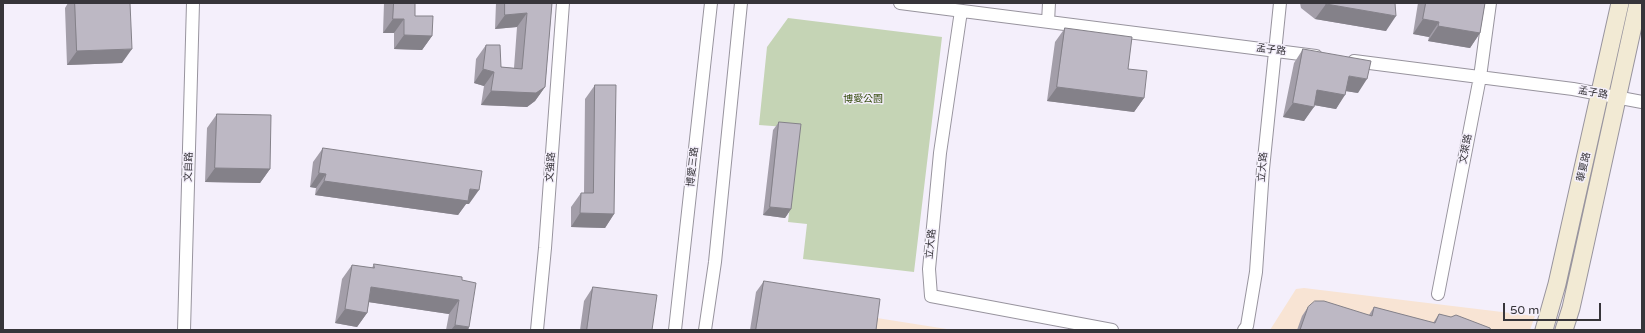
<!DOCTYPE html>
<html>
<head>
<meta charset="utf-8">
<style>
  body { margin:0 }
  #map { position:relative; width:1645px; height:333px; overflow:hidden; background:#f4effb; font-family:"Varela Round",sans-serif }
  canvas { display:block }
  .frame { position:absolute; inset:0; border:4px solid #37353a; pointer-events:none }
  .scale { position:absolute; left:1503px; top:303px; width:98px; height:18px; box-sizing:border-box; border:2px solid #37353a; border-top:0; padding-left:5px; font-size:12px; line-height:14px; white-space:nowrap; color:#37353a; -webkit-text-stroke:3px #f4effb; paint-order:stroke }
</style>
</head>
<body>
<div id="map">
<canvas width="1645" height="333"></canvas>
<div class="frame"></div>
<div class="scale">50 m</div>
</div>
<script>
const c = document.querySelector('canvas').getContext('2d');
c.lineJoin = 'round';
function fillPath(path, color) {
  c.fillStyle = color;
  c.fill(path, 'evenodd');
}
function stroke(path, color, width, dash) {
  c.strokeStyle = color;
  c.lineWidth = width;
  c.lineCap = dash ? 'butt' : 'round';
  c.setLineDash(dash || []);
  c.stroke(path);
}
function label(font, color, halo, rows, align = 'center') {
  c.font = font + ' "Varela Round","Noto Sans TC",sans-serif';
  c.lineWidth = 3;
  c.setLineDash([]);
  c.textBaseline = 'middle';
  c.strokeStyle = halo;
  c.fillStyle = color;
  for (const [text, x, y, turn = 0] of rows) {
    c.save();
    c.translate(x, y);
    c.rotate((+turn || 0) * Math.PI / 180);
    c.textAlign = isNaN(turn) ? turn : align;
    if (halo) c.strokeText(text, 0, 0);
    c.fillText(text, 0, 0);
    c.restore();
  }
}
fillPath(new Path2D(`
  M1304,288L1535,316L1530,330H1270L1296,289Z
  M877,318L953,330H875Z`), '#f8e4d4');
fillPath(new Path2D(`
  M788,18L942,37L914,272L803,259L807,224L788,222L799,128L759,125L767,47Z`), '#c5d4b5');
const street = new Path2D(`
  M900,3L1316,56
  M961,11L940,153L929,269L931,296L1112,330
  M1048,22L1049,3
  M1354,61L1573,89L1642,102
  M1438,294L1480,77L1490,3
  M184,330L193,3
  M537,330L545,248L563,3
  M675,330L711,3
  M705,330L715,262L741,3
  M1244,330L1247,326L1256,272L1263,169L1280,3`);
const secondary = new Path2D(`
  M1544,330L1557,284L1620,3
  M1564,330L1571,308L1583,254L1638,3`);
stroke(street, '#98949e', 14);
stroke(secondary, '#98949e', 19);
stroke(street, '#fff', 12);
stroke(secondary, '#f2ead4', 17);
fillPath(new Path2D(`
  M68,3H130L122,63L67,65L65,8Z
  M384,3H415V16L432,36L422,50L394,49V33H383Z
  M496,3H552L545,87L535,101L527,107L481,105L484,86L474,83L476,59L486,45L501,67L514,68L517,27L495,29Z
  M1300,3H1395L1386,31L1315,19L1301,8Z
  M1418,3H1485L1480,33L1470,48L1428,41L1429,37L1413,34Z
  M1065,28L1128,69L1144,98L1134,112L1047,101L1055,42Z
  M1303,49L1358,93L1346,91L1336,109L1314,105L1304,121L1283,117L1294,63Z
  M595,85L614,214L605,228L571,227V207L581,193H584L585,99Z
  M217,114L270,169L260,183L205,182L207,128Z
  M779,122L791,209L785,218L763,215L773,130Z
  M323,148L469,204H466L458,215L315,195L316,188L310,187L313,162Z
  M374,264L462,280L469,327L468,330H446L449,314L369,302L367,313L357,327L335,323L342,279L352,265L372,268Z
  M764,281L876,330H750L756,292Z
  M593,287L652,330H580L584,301Z
  M1308,307L1369,315L1374,307L1433,323L1439,314L1491,330H1297L1302,316Z`), '#a39ea9');
fillPath(new Path2D(`
  M1326,4L1396,16L1386,31L1315,19Z
  M527,13L517,27L495,29L505,15Z
  M393,19H404L394,33H383Z
  M1423,19L1439,22L1429,37L1413,34Z
  M1438,26L1480,33L1470,48L1428,41Z
  M404,35L432,36L422,50L394,49Z
  M132,49L122,63L67,65L77,51Z
  M483,69L494,72L484,86L474,83Z
  M1349,76L1367,79L1358,93L1339,90Z
  M545,87L535,101L527,107L481,105L491,91Z
  M1057,87L1144,98L1134,112L1047,101Z
  M1317,90L1345,95L1336,109L1308,104Z
  M1293,103L1314,107L1304,121L1283,117Z
  M215,168L270,169L260,183L205,182Z
  M319,173L326,174L316,188L310,187Z
  M324,181L470,189L479,190L469,204H466L458,215L315,195Z
  M770,207L791,209L785,218L763,215Z
  M580,213L614,214L605,228L571,227Z
  M371,287L459,300L449,314L361,301Z
  M345,309L367,313L357,327L335,323Z
  M455,325L469,327L468,330H451Z`), '#848189');
const building = new Path2D(`
  M75,3H130L132,49L77,51Z
  M394,3H415V16H433L432,36L404,35V19H393Z
  M505,3H552L545,87L536,93L491,91L494,72L483,69L486,45H500L501,67L522,69L527,13L505,15Z
  M1324,3H1395L1396,16L1326,4Z
  M1426,3H1485L1480,33L1438,26L1439,22L1423,19Z
  M1065,28L1132,37L1128,69L1147,71L1144,98L1057,87Z
  M1303,49L1371,61L1367,79L1349,76L1345,95L1317,90L1314,107L1293,103Z
  M595,85H616L614,214L580,213L581,193H593Z
  M217,114L271,115L270,169L215,168Z
  M779,122L801,124L791,209L770,207Z
  M323,148L482,171L479,190L470,189L468,201L324,181L326,174L319,173Z
  M374,264L462,277V280L476,283L469,327L455,325L459,300L371,287L367,313L345,309L352,265L374,268Z
  M764,281L880,299L876,330H756Z
  M593,287L657,295L652,330H587Z
  M1315,301H1324L1372,316L1374,307L1435,323L1439,314L1451,317L1456,315L1490,328L1491,330H1300L1308,307Z`);
fillPath(building, '#bdb8c4');
stroke(building, '#848189', 1);
label('10px', '#37353a', '#f4effb', [
  ["孟子路",1271,50,7],
  ["孟子路",1593,93,10],
  ["文萊路",1466,149,-79],
  ["文自路",189,167,-88],
  ["文強路",551,167,-86],
  ["博愛三路",693,167,-84],
  ["立大路",1263,167,-85],
  ["華夏路",1584,167,-77],
  ["立大路",931,244,-84]
]);
label('10px', '#354c0e', '#f4effb', [
  ["博愛公園",863,99]
]);
</script>
</body>
</html>
